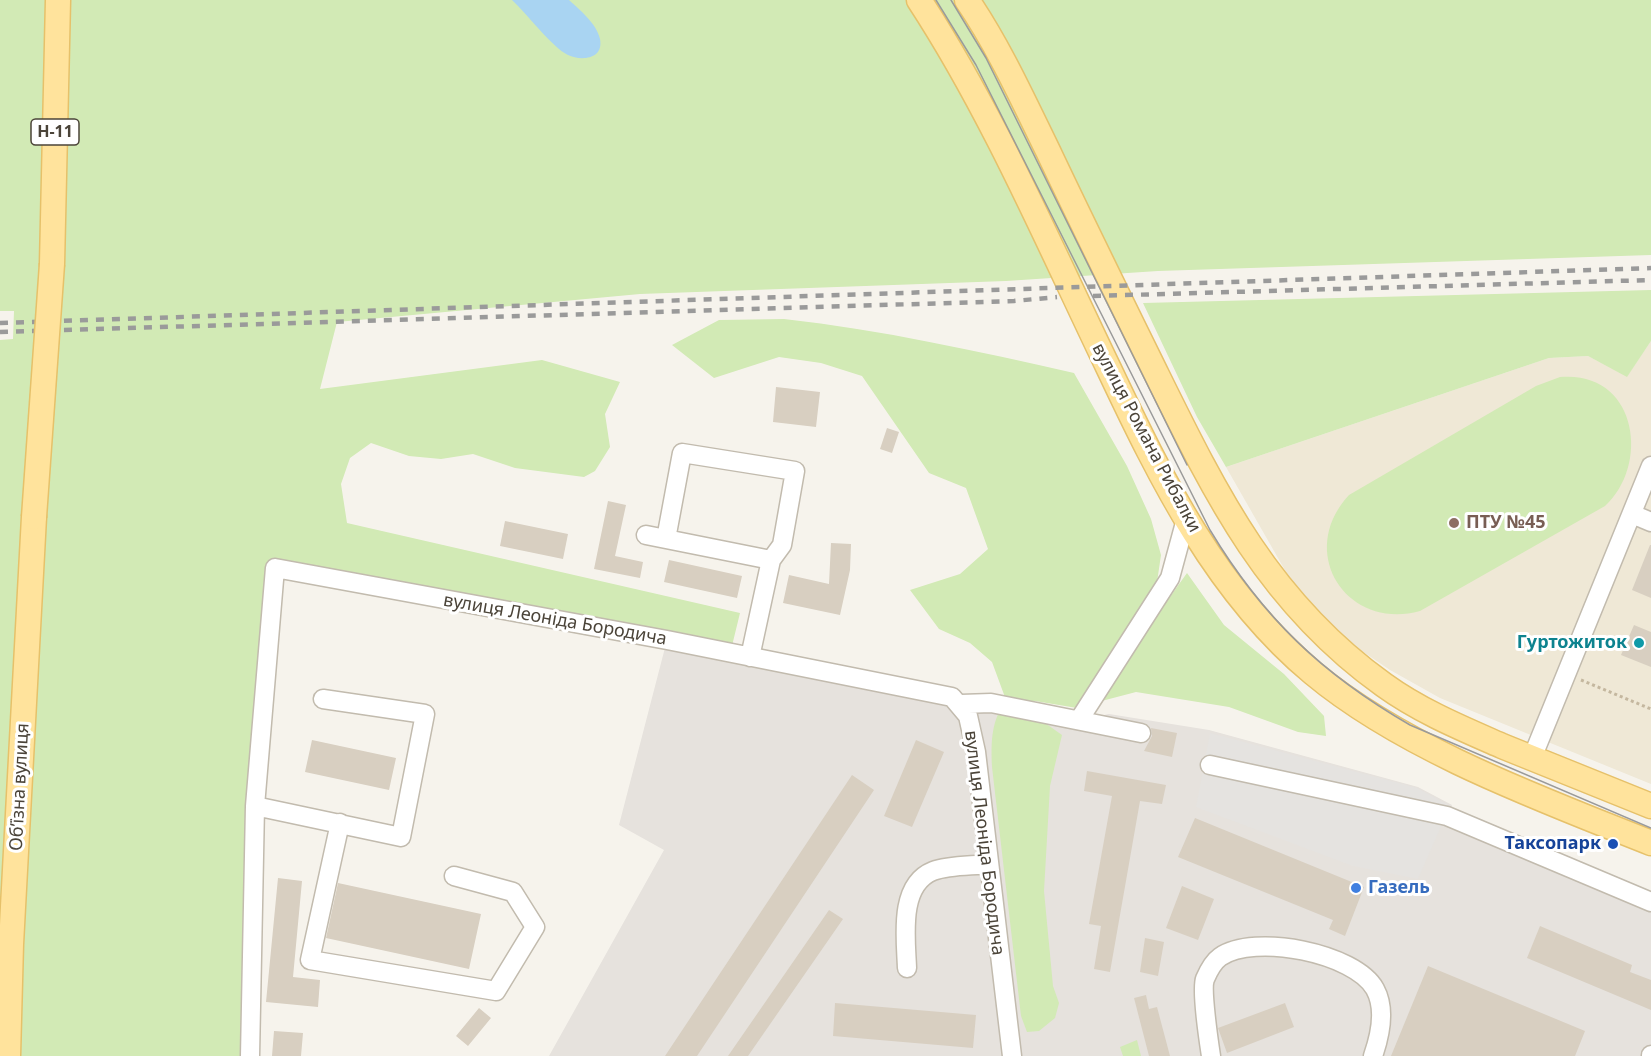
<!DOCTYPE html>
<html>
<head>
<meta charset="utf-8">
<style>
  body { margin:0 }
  canvas { display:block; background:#f6f3ec }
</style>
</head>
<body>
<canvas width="1651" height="1056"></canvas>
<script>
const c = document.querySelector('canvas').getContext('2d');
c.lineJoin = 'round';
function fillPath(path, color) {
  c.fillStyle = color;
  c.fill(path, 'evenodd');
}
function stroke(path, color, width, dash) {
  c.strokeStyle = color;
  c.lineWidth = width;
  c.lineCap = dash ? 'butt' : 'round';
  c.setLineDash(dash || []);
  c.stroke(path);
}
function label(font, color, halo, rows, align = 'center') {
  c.font = font + ' "Noto Sans",sans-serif';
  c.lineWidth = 6;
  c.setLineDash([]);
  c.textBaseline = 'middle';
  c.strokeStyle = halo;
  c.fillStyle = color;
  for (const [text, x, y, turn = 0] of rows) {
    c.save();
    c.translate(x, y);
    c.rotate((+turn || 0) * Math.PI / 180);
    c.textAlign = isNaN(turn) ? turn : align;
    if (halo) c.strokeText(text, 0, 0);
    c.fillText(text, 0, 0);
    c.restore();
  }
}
fillPath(new Path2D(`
  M667,640L942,700L955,712L975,749L961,704L1079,720L1109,714L1209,730L1418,787L1452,805L1447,816L1651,902V1056H549L664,850L619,825Z`), '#e6e2dd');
fillPath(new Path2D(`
  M1651,341V784L1440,698L1390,670L1359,649L1327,623L1290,579L1226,467L1549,358L1588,356L1627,376Z`), '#efe8d6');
fillPath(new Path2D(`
  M0,0H1651V255L1158,271L1006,281L640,294L337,322L320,389L542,360L620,382L605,414L610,447L595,471L584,477L515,468L473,454L441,459L409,456L371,443L350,458L341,484L347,523L740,613L730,654L275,568L250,1056H0V340L13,339L14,311H0Z
  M1651,290V341L1627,377L1588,356L1549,358L1226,467L1197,417L1143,303Z
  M784,319C882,330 977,351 1074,373L1127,466L1151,519L1161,555L1156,589L1077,708L1035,701L1023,706L1028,717L1045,723L1062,735L1050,786L1044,891L1053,986L1059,1003L1055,1018L1039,1031L1027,1032L1021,1016L992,767C991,740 991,722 1006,700L992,662L970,643L939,629L910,590L960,574L988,549L966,488L929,473L862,376L821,363L779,357L714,378L672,345L719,320Z
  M1560,377C1637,370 1651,464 1605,506L1420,611C1346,631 1296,552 1349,495L1536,386Z
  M1187,573L1224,625L1284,674L1324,716L1326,736L1298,732L1229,707L1136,692L1094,703Z
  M1137,1040L1141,1056H1123L1120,1047Z`), '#d2eab5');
fillPath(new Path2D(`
  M1210,733L1417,788L1450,806L1418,879L1353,866L1196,807Z`), '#e5e3e0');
fillPath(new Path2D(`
  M512,0H569C580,10 597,24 600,39C604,60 580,61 568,55C553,48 526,13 512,0Z`), '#a9d4f2');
fillPath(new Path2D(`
  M776,387L820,392L816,427L773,422Z
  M887,428L899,432L892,453L880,449Z
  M608,501L626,505L615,556L643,562L640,578L594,569Z
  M505,521L568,534L563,559L500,546Z
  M831,543L851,544L850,570L840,615L783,603L789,575L829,584Z
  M1650,545H1651V598L1632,590Z
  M669,560L742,576L737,598L664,582Z
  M1634,625L1651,632V667L1621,655Z
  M1151,728L1177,733L1172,757L1144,751L1152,736Z
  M312,740L396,758L389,790L305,772Z
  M916,740L944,752L912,827L884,816Z
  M1087,771L1166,785L1162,804L1140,801L1110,972L1094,969L1101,926L1089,924L1112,796L1084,791Z
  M852,775L874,790L697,1056H665Z
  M1195,818L1364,887L1345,936L1329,929L1333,920L1178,857Z
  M278,878L302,881L293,977L320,980L318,1007L266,1002Z
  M338,883L481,914L469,969L326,938Z
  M1182,886L1214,899L1198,940L1166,928Z
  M829,910L843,919L748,1056H728Z
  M1540,926L1632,965L1630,972L1651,980V1010L1527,958Z
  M1145,938L1164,942L1158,976L1140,972Z
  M1428,966L1585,1031L1575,1056H1391Z
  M1146,995L1149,1009L1157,1007L1170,1056H1149L1134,998Z
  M835,1003L976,1015L973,1048L833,1036Z
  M1285,1003L1294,1027L1227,1053L1218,1028Z
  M479,1008L491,1018L468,1046L456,1036Z
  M274,1031L303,1033L301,1056H272Z`), '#d8cfc1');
const minor = new Path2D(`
  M1632,514L1651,522
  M646,535L771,560L750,657
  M666,539L682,453L795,471L782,545L771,560
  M961,704L991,703L1141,733
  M1079,720L1170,578L1186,519
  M1532,758L1651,466
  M1210,765L1447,816L1651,902
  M255,806L401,837L425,714L323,699
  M340,823L310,960L496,991L535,927L513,892L454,876
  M907,968C906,939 898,885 933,871C949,865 971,866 988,864
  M250,1056L255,806L275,568L667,640L952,697L968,716L976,752L1012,1056
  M1211,1056C1209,1043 1201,989 1205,979C1208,972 1213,962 1220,957C1254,933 1355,953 1375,989C1386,1009 1380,1036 1373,1056
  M1651,1056V1055`);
const major = new Path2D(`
  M919,0C993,113 1050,247 1109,369C1161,479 1217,593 1313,673C1404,749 1541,799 1651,843
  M967,0C999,47 1023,100 1048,151C1083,225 1119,298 1155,371C1216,495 1268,602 1384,685C1420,711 1461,728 1502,746C1551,766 1601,786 1651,806
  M52,264L58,0
  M8,1056L11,944L34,517`);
stroke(minor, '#c2bbae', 21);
stroke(major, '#e6c16a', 27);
stroke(new Path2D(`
  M1581,680L1651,709`), '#c4b79f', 3, [3, 3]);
stroke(minor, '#fff', 18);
stroke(major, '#ffe39c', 24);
stroke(new Path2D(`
  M936,0L976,65L1210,530C1263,618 1322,674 1410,725L1651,828
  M951,0L986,58L1187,465`), '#9a9a9a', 1.5);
stroke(new Path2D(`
  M1093,296L1651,280
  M0,323L1651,268
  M0,332L1014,301L1057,297`), '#9a9a9a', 4.5, [8, 8]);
const majorBridge = new Path2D(`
  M34,517L52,264`);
stroke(majorBridge, '#e6c16a', 27, []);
stroke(majorBridge, '#ffe39c', 24);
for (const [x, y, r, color] of [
  [1454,523,6,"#8d6e63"],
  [1639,643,6,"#0f9aa8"],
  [1613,844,6,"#1a4fb4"],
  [1356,888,6,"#3f7fe0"]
]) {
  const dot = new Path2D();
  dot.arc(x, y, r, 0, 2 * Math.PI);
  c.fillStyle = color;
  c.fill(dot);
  stroke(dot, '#fff', 2);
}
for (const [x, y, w] of [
  [55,132,48]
]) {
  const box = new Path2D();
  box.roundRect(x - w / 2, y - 13, w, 26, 4.5);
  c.fillStyle = '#fff';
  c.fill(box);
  stroke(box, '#4b4439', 1.5);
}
label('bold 16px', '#4b4439', null, [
  ["Н-11",55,132]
]);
label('18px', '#4b4439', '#fff', [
  ["вулиця Романа Рибалки",1146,438,62],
  ["вулиця Леоніда Бородича",555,620,10],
  ["Обʼїзна вулиця",20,787,-87],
  ["вулиця Леоніда Бородича",984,843,83]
]);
label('bold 18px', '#785e54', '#fff', [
  ["ПТУ №45",1466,523]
], 'left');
label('bold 18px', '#0d838f', '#fff', [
  ["Гуртожиток",1627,643]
], 'right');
label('bold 18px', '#164399', '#fff', [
  ["Таксопарк",1601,844]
], 'right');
label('bold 18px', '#366cbe', '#fff', [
  ["Газель",1368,888]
], 'left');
</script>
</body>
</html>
